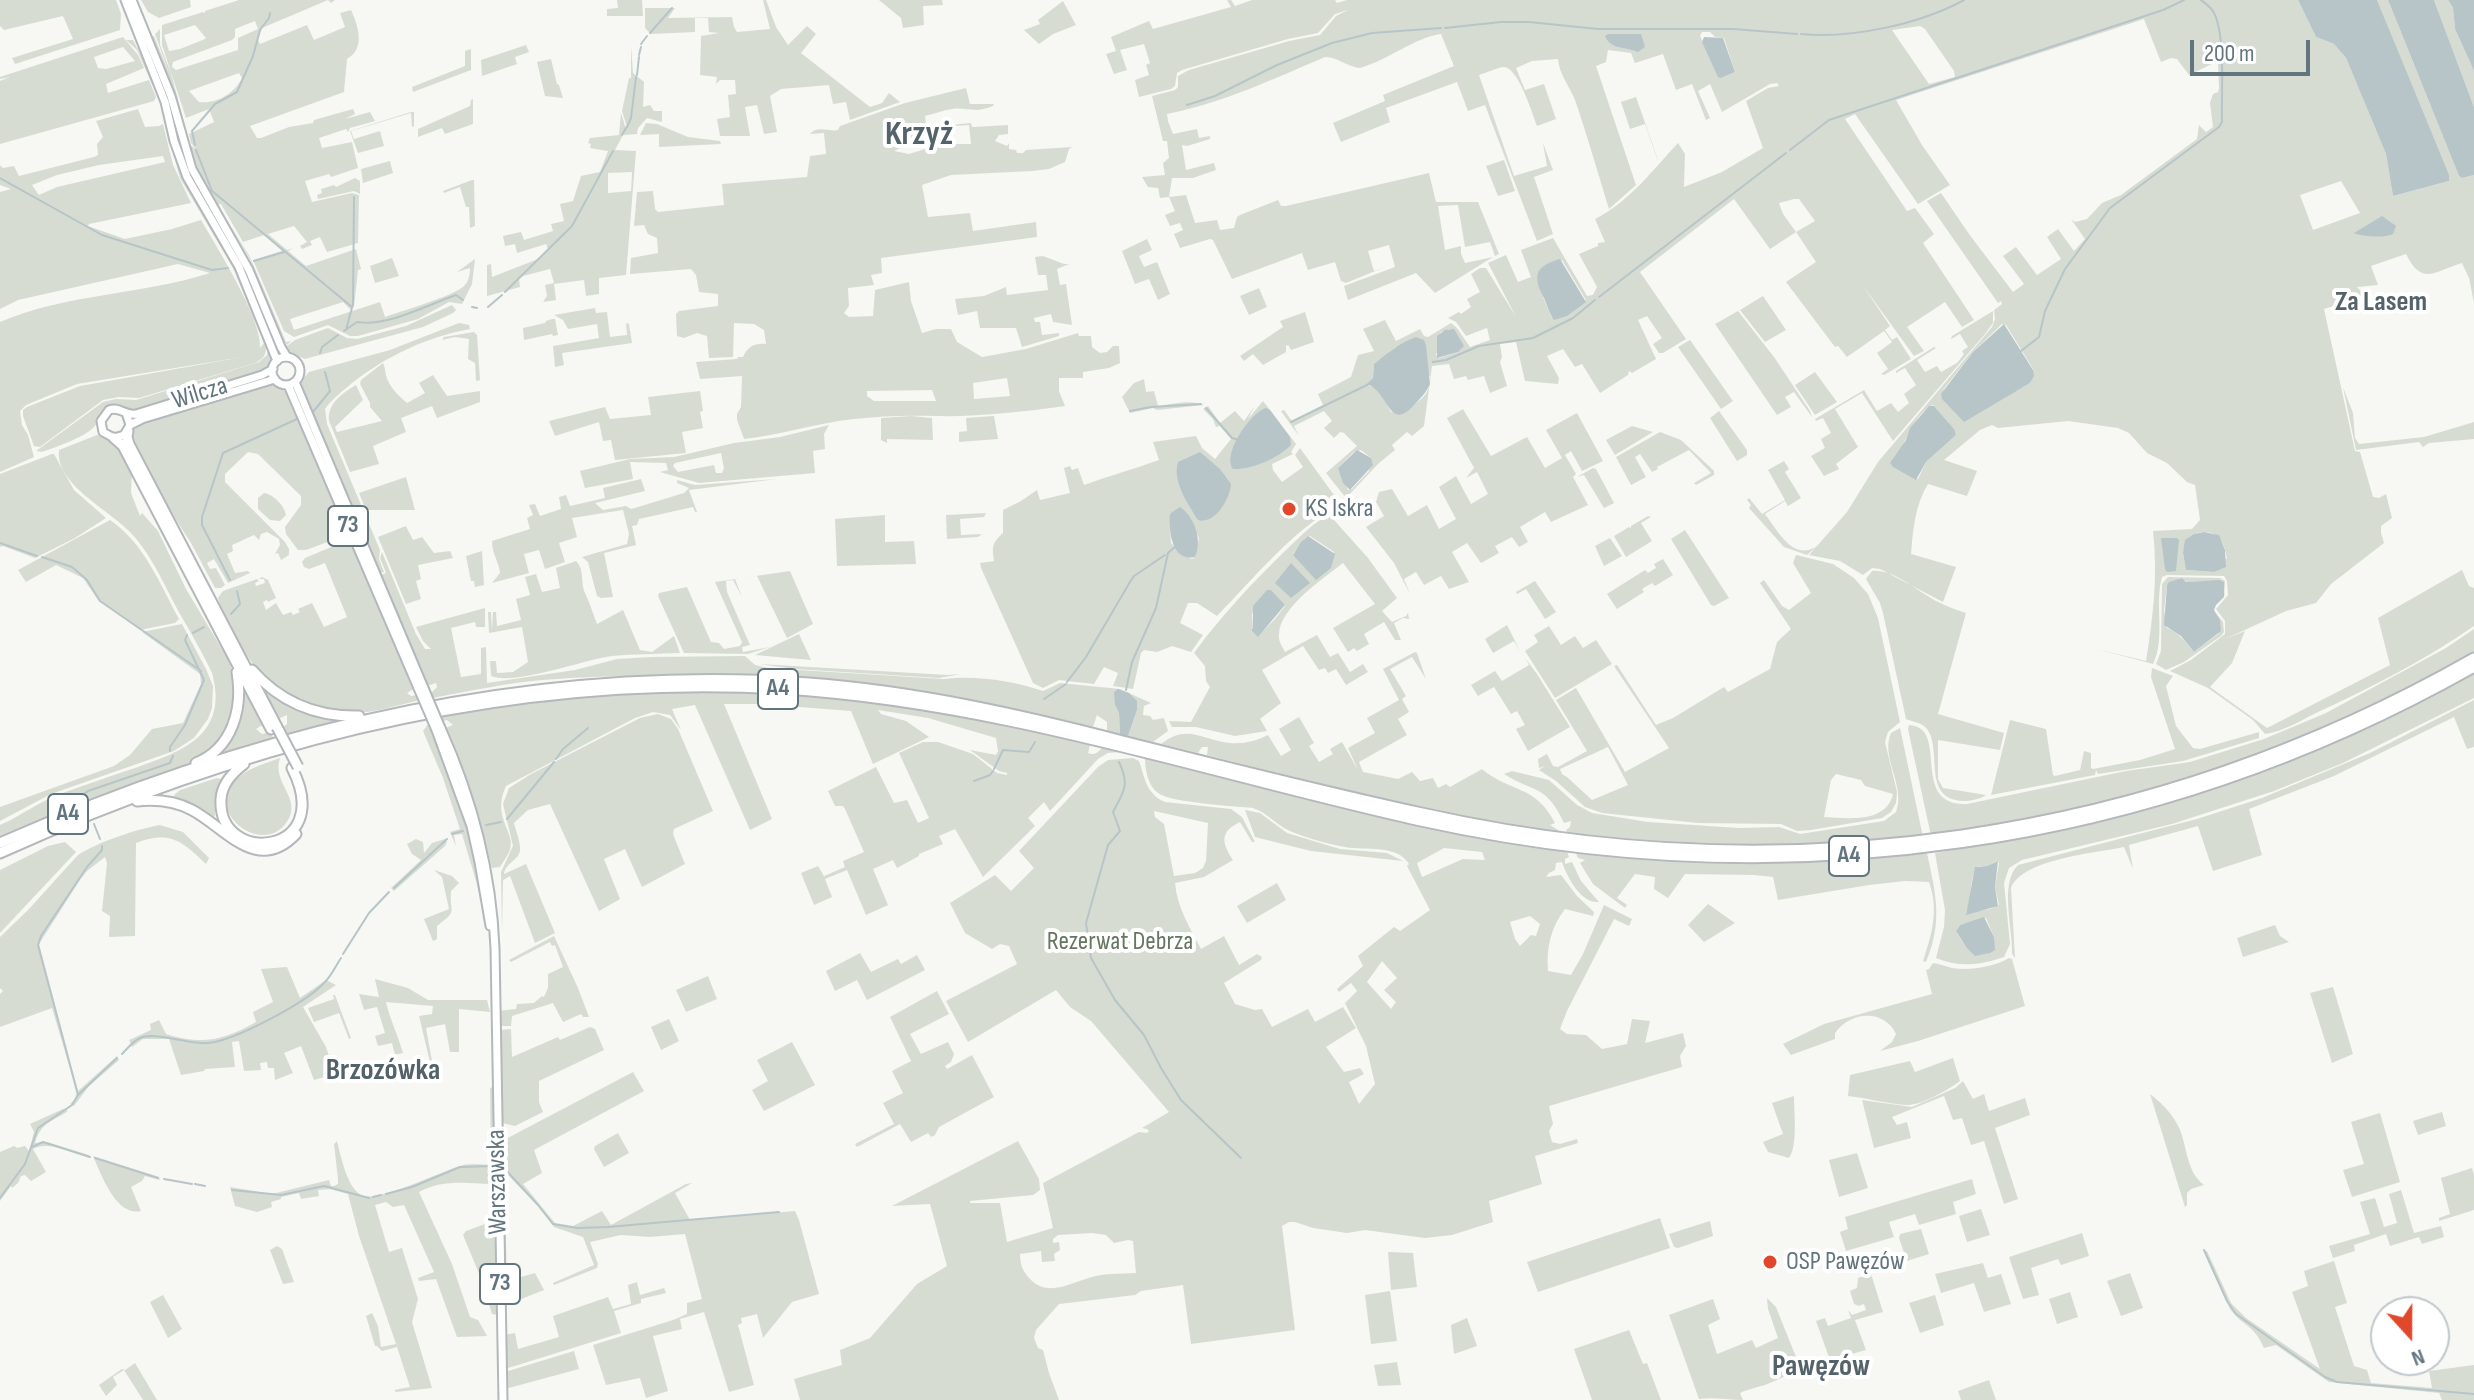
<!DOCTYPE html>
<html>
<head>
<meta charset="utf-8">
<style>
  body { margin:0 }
  #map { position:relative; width:2474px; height:1400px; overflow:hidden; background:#f7f7f4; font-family:"Sofia Sans Condensed",sans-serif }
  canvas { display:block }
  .north { position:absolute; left:2370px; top:1296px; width:80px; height:80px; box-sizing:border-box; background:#fff; border:2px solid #c0c8cc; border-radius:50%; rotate:159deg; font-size:22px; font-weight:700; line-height:32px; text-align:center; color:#62757f }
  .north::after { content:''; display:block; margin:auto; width:28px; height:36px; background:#e1472a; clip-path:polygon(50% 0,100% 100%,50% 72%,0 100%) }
  .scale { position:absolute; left:2190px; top:40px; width:120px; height:36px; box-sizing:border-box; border:4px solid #62757f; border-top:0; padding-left:10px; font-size:24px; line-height:28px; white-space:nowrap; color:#62757f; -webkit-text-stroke:6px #fff; paint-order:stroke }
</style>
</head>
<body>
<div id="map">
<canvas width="2474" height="1400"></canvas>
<div class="north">N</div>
<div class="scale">200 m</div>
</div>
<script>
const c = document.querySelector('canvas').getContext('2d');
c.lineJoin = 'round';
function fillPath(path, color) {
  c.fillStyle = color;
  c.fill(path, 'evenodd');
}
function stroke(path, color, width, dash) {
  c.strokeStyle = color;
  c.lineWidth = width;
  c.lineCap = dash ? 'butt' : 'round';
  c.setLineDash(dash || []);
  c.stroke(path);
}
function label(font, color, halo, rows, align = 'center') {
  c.font = font + ' "Sofia Sans Condensed",sans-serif';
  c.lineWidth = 8;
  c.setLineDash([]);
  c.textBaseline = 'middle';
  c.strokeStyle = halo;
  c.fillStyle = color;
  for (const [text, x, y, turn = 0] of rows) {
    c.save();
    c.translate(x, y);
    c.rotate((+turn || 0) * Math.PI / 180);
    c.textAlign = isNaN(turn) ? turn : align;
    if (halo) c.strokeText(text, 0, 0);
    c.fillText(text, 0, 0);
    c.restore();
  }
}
fillPath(new Path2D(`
  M0,0H116L121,14L120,30L15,64L12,58L73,39L63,16L4,30L0,26Z
  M141,0H190L191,7L159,18L148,12Z
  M239,0H335L331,3L328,0L262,28L258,40L260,44L307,25L314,40L345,27L340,13L351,10C358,26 366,48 347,59L344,92L250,126L257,138H261L289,127L313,123L314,120L353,109L355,114L345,119L370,112L375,121L350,128L348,132L346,129L319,138L322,148L352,142L358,168L331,177L329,174L305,181L312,202L352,193L359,195L358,243L327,252L320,237L310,241L312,245L302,249L300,246L307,242L294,226L268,234L287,250L294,248L288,251L306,266L356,249L361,269L358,270L354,307L350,309L343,302L290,319L294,330L380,302L385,317C401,311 454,296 464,286C469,281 470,274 470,268L457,272L475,259L472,284L462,304L449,302L418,319L358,336H350L328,325L294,337L284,331L253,260L282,251L264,235L243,242L221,204L217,205L209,192L257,276L250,259L218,206L250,257L286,342L291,341L287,345L284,341L257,277L279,336L192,164L167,73L152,36H154L169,73L155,34L160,29V45L171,73L190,145L196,149L191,143L189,134L214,122L209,109L186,118L162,45V25L203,12L205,13V11ZM255,21L258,29L238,38V50L176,70L172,67L173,62L232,40L235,37V29ZM195,25L206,38L205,39L180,49L169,51L164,35ZM239,73L242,78C234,94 217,104 199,102L189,91Z
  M617,0H642L643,16H607V9L618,8Z
  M763,0H766L776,27L788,45L807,26L816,34L801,53L870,107L882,103L889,93L900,102L850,120L846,102L833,104L829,85L781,89L770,96L777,132L764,134L757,105L745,107L750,136H720L717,119L730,117L728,95L736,94L735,80H720L716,84L717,77L700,75L701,36L719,33L709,32L708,18H695V32L651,34L645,28V8H675L668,18L732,17L734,27L737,32L770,29Z
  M879,0H942L943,5L923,6L924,25L903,28L901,18Z
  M1227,0H1231L1235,6L1252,0H1335L1337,3L1347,0H2298L2316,37L2334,44L2346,58L2386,154L2393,196L2449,181L2377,0H2388L2459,176L2462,178L2474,175V303L2469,278L2462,263C2433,272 2422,286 2406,254L2371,266L2378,285L2357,287L2365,296L2324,309L2355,451L2360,452L2373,497L2379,498L2386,494L2392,518L2381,526V533L2384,543L2331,584L2316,603L2286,611L2223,640L2245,631L2232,663L2210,687L2267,728L2390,665L2378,618L2462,570L2469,586L2474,588V626C2425,660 2370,688 2316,713C2300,721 2282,732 2265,734L2253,720L2208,688L2170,671L2191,660L2225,634V621L2216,609L2228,595L2227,581L2224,576L2167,575L2162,577C2154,606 2166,637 2153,664L2097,649L2146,661C2153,617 2158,576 2153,531L2192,529L2200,520L2195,485L2187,482L2167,463L2147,453L2129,433L2118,428L2068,421L1998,428L1992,425L1980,430L1944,460L1977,471L1967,496L1928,484C1915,505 1913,530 1911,554L1956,567L1943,602L1880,569L1872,568L1863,575L1840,561L1809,555L1847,512L1878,462L1992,327L1995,319L1994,310L2002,304L2001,301L1998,303L1927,201L1941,193L1969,234L2013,292L2024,284L2003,256L2016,247L2037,275L2061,259L2047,237L2058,229L2074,251L2085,239L2071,219L2075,222L2087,219L2102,203L2121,195L2197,139L2199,125L2206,132L2213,127L2210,103L2213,94L2218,92L2219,88L2218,61L2189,75L2177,59L2171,58L2161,62L2144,19L1896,100L1922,145L1950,185L1918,204L1855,114L1845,119L1907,211L1915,208L1934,234L1923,243L1974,320L1962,327L1945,302L1907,327L1924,351L1914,356L1864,287L1890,326L1885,330L1892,340L1897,337L1911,359L1884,375L1881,374L1888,369L1877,353L1892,342L1884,331L1847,357L1838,346L1835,347L1786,282L1816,262L1796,232L1770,249L1734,199L1640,272L1686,339L1663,353H1659L1653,344L1662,338L1647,316L1638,320L1656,359L1632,373L1629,371L1628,375L1600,393L1582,364L1575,367L1563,349L1547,356L1559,378L1558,384L1525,381L1516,342L1500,344L1502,357L1500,362L1507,386L1490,393L1484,376L1468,380L1466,376L1454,379L1449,364L1432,366L1424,426L1412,436L1407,432L1392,445L1395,450L1379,463L1346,498L1326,473L1357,446L1344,433L1340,432L1334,438L1324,428L1332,421L1324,411L1294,426L1299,436L1281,411L1284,410L1292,421L1323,405L1318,394L1351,377L1358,355L1374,351L1363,329L1385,320L1396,341L1420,329L1424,336L1428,337L1451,323L1457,328L1470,347L1490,340L1487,328L1466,336L1456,322L1448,318L1459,312L1461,314L1471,307L1467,299L1480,292L1471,274L1480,268H1486L1516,317L1488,263L1506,255L1518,282L1531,277L1521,250L1553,238L1587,296L1593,295L1597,287L1579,254L1598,246V243L1605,242L1595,219C1629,202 1652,171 1678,143L1685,154L1684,187L1722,172L1763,148L1746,101L1768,88L1779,86L1777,83L1770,84L1722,112L1710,84L1698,91L1710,118L1706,120L1692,84L1676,90L1663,54L1635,63L1631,53L1608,50L1606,62L1596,66L1636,185L1609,209C1598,173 1587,135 1575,100C1569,85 1559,74 1558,59L1532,61L1516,68L1525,90L1544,84L1556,119L1537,126C1532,113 1518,66 1503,67C1496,68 1486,73 1479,75L1514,176L1547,166L1543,143L1553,170L1534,177L1553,234L1537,241L1485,105L1468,111L1457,82L1386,108L1390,122L1341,142L1333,123L1385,101L1383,95L1454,66L1441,34C1416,37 1388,60 1360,68C1347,67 1338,57 1325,57C1273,79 1223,103 1167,114L1168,121L1173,134L1197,129L1199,138L1210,136V139L1187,146L1182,145L1186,170L1214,163L1216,170L1193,178H1172L1169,197L1186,195L1195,223L1217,220L1220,230L1234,228L1237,217L1240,215L1278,200L1281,206H1286L1429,173L1436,202H1478L1499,254L1495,256L1490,242L1465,247L1458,205L1438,206L1445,250L1461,246V254L1465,263L1493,257L1435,293L1416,273L1348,300L1344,286L1395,267L1389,245L1368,251L1374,271L1385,267L1346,283L1341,281L1335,262L1308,270L1302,253L1232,279L1213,240L1210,239L1180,248L1174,234L1183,230L1180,223L1170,226L1165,215L1175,211L1169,197L1160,198L1158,188L1148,187L1142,177L1165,175L1163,163L1169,158L1167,141H1163L1152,96L1175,90L1178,87V76L1189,70L1289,41L1320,35L1336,16L1348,10L1335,14L1318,33L1288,39L1182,70L1177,73L1175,86L1171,89L1139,97L1135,80L1149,75L1146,65L1150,63L1144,44L1120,50L1127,70L1114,74L1106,54L1116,51L1111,37L1149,21L1153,29L1231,7ZM1920,26L1925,29L1954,71L1955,77L1929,84L1892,30ZM1705,32H1710L1715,37L1724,38L1735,72L1721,78L1700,36L1702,32ZM2341,181L2360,213L2313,230L2300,195ZM1794,199H1799L1815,221L1796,232L1783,214L1779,203ZM1562,260L1586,300L1552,318L1543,297ZM2002,324L2006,325L2033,369L2030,383L2016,391L1943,390L1973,352ZM1450,329L1458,352L1439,358L1436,355L1438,349L1437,339L1441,332ZM1396,347L1430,376C1431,400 1411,408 1391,412L1378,389L1368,385L1373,378L1374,364ZM1933,405L1955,430L1956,435L1926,462L1918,479L1893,467C1902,449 1914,413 1933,405ZM1361,450L1371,458L1369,471L1352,489L1348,490L1338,468L1354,452ZM2204,532C2220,532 2224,543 2227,558L2214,572L2186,570L2183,553L2196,533Z
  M2434,0H2448L2453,8L2455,29L2474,71V107Z
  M1063,1L1076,25L1053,34L1039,44L1024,30L1040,24L1038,20Z
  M123,37L138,55L144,68L106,84L108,93L149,80L156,97L154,101L0,144V81L10,77L0,79V77ZM123,47L135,61L106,69L98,68L94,57Z
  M126,40H133L142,57L139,42L162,101L176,156L187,181L238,270L267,340H264C268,351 266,358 255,363L139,398L119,397L103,400L40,447L34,446L23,416V410L27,407L80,386L243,357L77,384L26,405L20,411L22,425L28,435L34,457L0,472V322C68,293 142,295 210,273L178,264L18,300L0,309V192L11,189L0,185V165L3,168L14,166L19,176L94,157L98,155L97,144L103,137L96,121L138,109L145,127L159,126L163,124L173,165L191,203L89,224L88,226L125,239L172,229L201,220C216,246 263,320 260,348L264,343L233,268L180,178L163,115L169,139L162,106L149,71L154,89L137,50ZM163,156L165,162L57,187L39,195L32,185L57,175L99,165Z
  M526,45L529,52L515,57L517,64L482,76L481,60Z
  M631,46L633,73L644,82L643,107L650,105L654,111H662V122L647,118L638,128L637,134L623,135L615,150L636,151L626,275L599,278V294L586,296L584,280L554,284L556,300L543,302L547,296L545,285L554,283L550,269L523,276L519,279L520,287L487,296V265L491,264L492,277L538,259L548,249L546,244L517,253L515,244L505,246L503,236L521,232L524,240L553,231L551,224L564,221L560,204L573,201L581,176L600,172L608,151L590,148L591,144L588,143L590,138L619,135L621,113L625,126L627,127L622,111L629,78H631ZM632,172L631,191L608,193V173Z
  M471,49V70L413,92L412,87L465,66V51Z
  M551,59L557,84L559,85L563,98L545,96L537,62Z
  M966,88L970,104H994L993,106C974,114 969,107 952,109C943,110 934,114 925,116L926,124L940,126L971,123L972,127L1008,125V134L999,135L995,141L1007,146L1009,143V149L1016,150L1017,153H1023L1026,150L1072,147L1069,149L1065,162L1049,169L1032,171L951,175L922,185L928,217L970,213L973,231L1036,222L1037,237L881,258L882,273L871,275L874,285L848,288L849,306L844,313L849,317L873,316L875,290L909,282L911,301L922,333L936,329H951L957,342L982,357L1026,349L1078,333L1079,336H1091L1092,347L1100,353L1107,352L1113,346H1119L1120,363L1109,368L1083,372V378H1059V391L1065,406C1022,412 978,417 935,416C907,415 881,416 854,419C817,423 781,435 744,439L737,420V414L741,407L742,376L700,379L696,362L737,359L738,357H743C748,346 755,343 766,344L764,330L754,324L734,323L733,357L709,358L707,336L697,333L684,338L677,336L676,314L679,311L718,306V294L699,292L696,275L691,269L630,274L631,258L658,253L657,238L648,234L644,225L634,226L637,192L653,191L655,209L658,212L724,205L722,184L807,177L810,156L826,154L824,133L810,134C817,125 829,132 838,130L840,126L905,103ZM969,125L971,144H941L909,154L894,151L943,127ZM1007,378L1010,396L974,399L973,383ZM932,390L936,401H874L867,396V391Z
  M1636,97L1657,157L1658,161L1645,124L1630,129L1621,102Z
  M473,99V124L445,134L442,128L418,137V129L470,106L471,100Z
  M411,112H414V126L412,127L411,113L351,131L354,139L380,131L384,146L358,153L350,131Z
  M646,123L657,124L688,137L720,141L721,144L659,147V134L640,135Z
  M1504,160L1515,191L1498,196L1486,166Z
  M390,161L393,173L363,183L361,169Z
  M355,178L360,181V194L354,191L318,199L317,195L322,193L321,189L334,185L336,187Z
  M472,180H474L475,226L470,228L469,207H466L460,187L444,193L443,191Z
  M1147,239L1152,250L1139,256L1144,267L1157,262L1170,294L1158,300L1149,279L1135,284L1122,251Z
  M1043,256L1064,264H1069L1057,269L1060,285L1066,284L1072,325L1053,322L1051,314L1034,318L1035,322H1040L1042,335L1059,333V336L1022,347L1016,328H980L977,311L958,315L955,299L984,296L1006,287L1007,295L1048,290L1046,275H1038L1035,257Z
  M392,258L399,276L375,283L370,266Z
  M1259,288L1267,307L1249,315L1240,296Z
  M1763,296L1786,330L1765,342L1740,310Z
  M452,305L456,310L453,313L423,327L305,359L285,351L282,340L287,346L295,340L328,328L347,338L357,339L406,326Z
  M595,308L596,313L607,312L610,337L627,335L626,323L629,324L632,343L562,353L564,365L555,367L553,346L599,338L597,324L568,329L563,320L554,315Z
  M1738,311L1774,357L1810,411L1812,417L1794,392L1785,397L1791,407L1777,415L1715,324Z
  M1993,311V323L1985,334L1893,441L1862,393L1835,409L1858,447L1836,464L1839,469L1824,476L1811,456L1825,448L1821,439L1831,433L1823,418L1816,421L1815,419L1864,390L1877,411L1891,403L1898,412L1909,403L1904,394L1916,385L1905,368L1896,373V371L1934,347L1936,348L1917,360L1925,372L1937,366L1941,372L1957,363L1964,354L1962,351L1968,347L1960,334L1951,339L1952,336Z
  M1305,312L1314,342L1291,350L1288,345L1286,346V352L1263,365L1253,354L1244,361L1240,356L1283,327L1280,321Z
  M552,319H555L558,335L553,336L552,334L524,340L523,328L545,323L546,321Z
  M459,323L469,325L470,329C426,337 387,356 352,383C343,391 332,399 325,409L327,424L380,550L379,559L384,572L380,573L303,392L301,381L309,372L390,350Z
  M474,332L477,335L480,380L476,381L475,363L468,359L469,339L455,337L442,340L444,337Z
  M1690,340L1733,401L1721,409L1678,347Z
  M268,346C274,356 272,366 262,372L133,412L109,407C100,412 101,420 94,427C85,437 56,447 42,452L36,451L103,402L116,399L136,400L259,362L267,355Z
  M383,363C385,367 385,371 386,375C388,386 399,396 407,403L425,393L419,383L433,375L447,396L480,391V402L437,418L432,406L401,418L406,432L373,446L379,464L350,472L329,421C327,403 343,393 356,385L363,400L335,427L337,432L382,421L370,407V403L360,384L361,380Z
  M1815,372L1837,402L1815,415L1795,385Z
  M1144,379L1146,392L1154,391L1158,406C1172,404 1191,399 1204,405L1157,410L1153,408L1130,413L1122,397L1134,383Z
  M271,383L287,392L347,529L341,537L306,550H298L286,534L285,527L301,505V496L258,454L248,452L225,474V482L285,542L289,549V555L281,560L278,553L275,554L280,545L279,539L267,532L261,534L259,540L254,535L232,545L233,551L227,554L235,573L248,571L250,573L228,583L214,559L207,563L210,569L216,568L225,585L221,588H215L191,543L155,487L131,440V430L138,423Z
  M2343,387L2353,413L2355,438L2359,444L2424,437L2474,422V439L2429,443L2423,447L2419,442L2356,450Z
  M700,391L703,411L700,412L703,428L682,432L686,453L615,460L611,440L603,441L599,422L555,436L549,421L605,407L610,419L651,415L648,397Z
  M1263,401L1296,444L1291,452L1293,454L1272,464L1273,470L1282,482L1303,467L1295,455L1300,448L1339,502L1338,505C1291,532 1255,577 1217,616L1197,603H1188L1180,623L1203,635L1191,652L1172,646L1157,652L1144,650L1141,653L1133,689L1113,686L1118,673L1104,667L1094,684L1059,680L1043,688L1033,683L981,568L980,563L994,561C992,546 992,543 1003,533V510L1021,501L1037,490L1040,500L1070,493L1064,468L1070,466L1072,470L1078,468L1084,485C1109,476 1134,469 1159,460L1153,442L1196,436L1202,448L1215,459L1231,439L1220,426L1216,427L1213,419L1203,409L1208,406L1220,423L1235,411L1244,421L1254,407L1248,419ZM1189,517L1199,538L1195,557L1192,559L1181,553L1171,543L1170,527Z
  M1463,409L1491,456L1527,437L1545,468L1562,458L1546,430L1577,413L1603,461L1582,471L1571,451L1565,455L1576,474L1573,477L1588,505L1551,522L1545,512L1520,527L1528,542L1519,547L1512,537L1495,546L1499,553L1481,563L1467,543L1452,552L1469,582L1449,589L1441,576L1424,585L1416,572L1404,579L1410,594L1394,563L1366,527L1384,516L1376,502L1379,492L1392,489L1408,516L1427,505L1439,529L1456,519L1439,487L1456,476L1471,504L1488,494L1477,472L1466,478L1474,468L1447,418Z
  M1719,411L1747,450V455L1737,461L1710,418Z
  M911,416L932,418L933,440L887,439V443L881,440V418Z
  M994,416L998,439L959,442V432L967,431L966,418Z
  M829,425L824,434L825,449L813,451L815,473L699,483L660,472L668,470L666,463L630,462L633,479L585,488L580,471L630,459L674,457L734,443L780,437ZM721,453L724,468L722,473H716L714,465L678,472L673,466L675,463Z
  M1632,426L1653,432L1615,455L1606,440Z
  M1660,432L1681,440L1710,467L1714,471V475L1696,485L1694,483L1711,473L1689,450L1657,467L1658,469L1652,472L1640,454L1635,457L1646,477L1631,485L1616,457Z
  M97,435L115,442L132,469L131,493L140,516L142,513L158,531L186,589L229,661L236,685L235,711L220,741L195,761L92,798L0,837V825C21,816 38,802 60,794C85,785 110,776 135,768C183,751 229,735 212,673C201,649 187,627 174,603C161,578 149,551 129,531C109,510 55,484 59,450Z
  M52,454H54L74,490L106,518L75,538L35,558L3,546L0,547V474Z
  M1784,461L1789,469L1785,472L1801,498L1788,506L1785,501L1765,514C1778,531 1793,562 1817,546L1807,555L1784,547L1749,508L1751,505L1747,500L1749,498L1762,514L1785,500L1768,470Z
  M1593,468L1596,469L1614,503L1604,508L1584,475L1577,477Z
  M406,477L415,510H366L359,493Z
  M641,479L645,491L595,503L603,510L626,506L631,509L638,507L684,493L689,488L677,483V480L695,485L777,479L689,490L697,512H695L693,507L639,519L637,525L632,526L636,545L604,553L613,597L601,598L597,596L588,562L582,557L627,544L629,534L623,510L572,518L577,537L559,543L565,562L545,569L539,550L524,554L529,573L492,583L500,573C499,561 492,555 492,541L530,529L527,518L533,515L529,505L535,504L540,516L561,509L559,497L566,495L570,506L605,498L603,488Z
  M264,493C273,494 285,506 286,515L280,521L270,520L258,509V498Z
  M1341,508L1352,520L1345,513L1334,520L1368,558L1397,598L1382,611L1392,622L1406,616L1408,613L1409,619L1403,618L1394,623L1401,640H1395L1384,622L1364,634L1369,644L1357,651L1354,648L1348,652L1333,628L1375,604L1343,563C1324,578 1280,607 1279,634C1278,641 1282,646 1285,652L1317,635L1330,657L1338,653L1350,672L1363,664L1368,672L1346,685L1336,669L1328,673L1325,668L1319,670L1303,646L1262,670L1281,703L1260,719L1267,731L1235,736L1196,727H1172L1169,721L1191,722L1210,687L1206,681L1205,666L1194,653C1221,616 1252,583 1285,551C1299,538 1312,523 1329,515L1332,516ZM1310,536L1334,552L1331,563L1303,564L1293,554L1305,538ZM1271,590L1285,606L1274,620L1258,636L1251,630L1253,628L1252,614Z
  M986,513L984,517L960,519L961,535L982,534L978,537L947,539L946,515Z
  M885,515V542L914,541L916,564L837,566L835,519Z
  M1648,516L1651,517L1641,523L1652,541L1626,557L1614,536L1629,527L1631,528V526Z
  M110,520C144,543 160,584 179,619L175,623L140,630L98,600L83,578L56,565L26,582L18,570Z
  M406,526L413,540L422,537L434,553L450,551L453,558L418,565L421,579L416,581L421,599L406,604L378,537Z
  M1685,530L1729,598L1714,606L1711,605L1671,539Z
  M1610,538L1622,556L1604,566L1595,546Z
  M348,540L352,542L415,688L407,693L411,696L417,695L420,700C398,705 375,713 352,713C275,713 248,665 219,602L218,598L223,591L257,579L259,581L255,583L256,586L265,583L264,579H259L262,577L268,580L276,598L268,602L267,600L263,602L266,610L276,603L283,615L291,612L293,615L300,612L298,609L312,603L324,627L347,617L325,563L309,569L304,567L302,562L305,558Z
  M482,551L484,585L475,587L474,581H471L466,556Z
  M382,552L416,634L425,649H431L423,641L416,627L485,608V627H476L475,622L451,628L461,677L481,674V648L486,647L487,683L575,670L617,659L651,657L745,656L755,665L767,668L944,679C976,675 1013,681 1043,691L1060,683L1120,689L1151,703L1144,706L1143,715L1150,716L1153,720L1164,718L1168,731L1153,742L1128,736L1137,710L1115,705L1119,713L1120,734L1107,731V722L1097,715L1093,727C937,688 786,669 625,676C584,677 532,679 492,687C472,690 453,694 433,698L431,693L437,687L436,683L427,686L381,575L386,573L380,558Z
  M1796,555L1833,564L1854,578L1868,594L1878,618L1900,722L1888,732L1885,742L1897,792L1896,803L1891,812L1882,818L1811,830L1797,831L1781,824L1698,823L1602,813L1585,807L1556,781L1539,770L1545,766L1539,768L1538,759L1547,754L1553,766L1558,767L1587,751L1556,700L1576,688L1625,772L1669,748L1614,666L1617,665L1656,725L1673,718L1724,687L1728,692L1770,669L1777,642L1791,629L1760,583L1764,580L1782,606L1789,610L1811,593L1793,563ZM1608,747L1628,785L1592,800L1567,777L1562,774L1560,769ZM1836,774L1861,780L1865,786L1893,794C1886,824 1847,818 1824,817L1831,780Z
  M1663,559L1673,575L1655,586L1652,583L1642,589L1644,592L1617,609L1607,594L1645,570L1648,573L1656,568L1654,564Z
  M576,561C585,570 580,581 585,593C590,603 593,614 597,624L623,610L640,650L652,652L674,636L680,653C658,654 634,654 612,656C585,659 516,686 491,676L490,661H496L497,673L513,672L528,662L522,627L489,633L488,612H491L492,631L493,612H496L497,626L521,620L516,599L530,595L525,577L536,574L542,592L560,588L556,568Z
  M790,571L813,624L787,638L757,576L735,579L742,597L733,580L726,581L727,592L750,645L742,647L743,652L770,647L748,654L684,653L658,596L659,593L687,587L711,642L719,643L724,649L740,646L742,642L715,582Z
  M1872,571C1894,569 1917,591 1936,601C1946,606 1956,610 1966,613L1938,714L2004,733L2000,750L1938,740V779L1943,788L1986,795C1980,799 1971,801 1963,801C1921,799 1943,751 1927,729C1922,722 1912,722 1906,719L1883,613L1880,603L1866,579Z
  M2168,577L2220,578L2225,581L2224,597L2225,593L2203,581L2187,582L2181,578L2167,585L2164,610L2167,628C2180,633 2185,642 2194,652L2218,634C2223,627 2219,619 2216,613L2223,622L2224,632L2221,636L2184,662L2166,670L2156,664L2161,651L2162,584Z
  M1535,581L1556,612L1545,619L1526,589L1517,594L1516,592Z
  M182,624L206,669L213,686L212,708L208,719L194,738L174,751L51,794L0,821V807L114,766L130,755L152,729L183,723L201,684L200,674L142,632Z
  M1507,625L1520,651L1514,641L1493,653L1485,639Z
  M1549,626L1561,645L1575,636L1583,648L1596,640L1612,664L1555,698L1525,651L1538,642L1534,635Z
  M2474,629V652C2374,709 2267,757 2157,789C2083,811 2007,823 1931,836L1908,729L1909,725C1951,727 1908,806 1967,804L2126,771L2190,762L2264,739L2326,713L2446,648Z
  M799,634L811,660L755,655Z
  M1415,652L1417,653L1426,679L1412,657L1390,669L1406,696L1402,699L1409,712L1398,719L1407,735L1359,762L1363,772L1398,779L1412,772L1420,781L1433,778L1438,788L1446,784L1450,787L1482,769C1510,793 1535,784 1555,823L1550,825L1558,830L1560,834C1441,813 1324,785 1207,755L1208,747H1202L1198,753L1161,744C1187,723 1202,740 1230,743C1244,744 1256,741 1268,735L1281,756L1291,750L1279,729L1299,717L1314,743L1309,746L1319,762L1333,754L1330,749L1342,742L1358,770L1348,748L1375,733L1367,718L1399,700L1383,669Z
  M1525,658L1537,674L1570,727L1528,751L1516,729L1525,725L1517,711L1511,714L1494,687L1478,696L1471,685L1495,671L1502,681L1529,665Z
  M759,664L948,675L961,674L939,678L795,669Z
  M2152,668L2173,676L2166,686L2176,726L2193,748L2200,749L2259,732V738L2183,761L2098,774L2096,770L2095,775L1991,795L2010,720L2046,729L2053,775L2055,776L2080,770L2084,751L2091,753V768L2093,769L2140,760L2175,749L2151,677Z
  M251,672L273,693L346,719L284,735L281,729L287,724V715L276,720Z
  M2474,672V698L2343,763L2274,791L2172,824L2022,860L2009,868L2004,883L2010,944L2004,957C1981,965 1959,968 1936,958L1944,927L1945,910L1935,853C1981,845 2027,838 2073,828C2213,798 2350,743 2474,672ZM1997,861L1999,863L1995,887L1999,905L1990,909L1966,913C1973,898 1968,879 1978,866H1987ZM1986,918L1994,937V950C1974,962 1965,947 1956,931L1960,925Z
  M239,674L266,723L256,729L262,734L270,732L274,739L207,761L228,739Z
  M696,691C747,692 799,693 849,699C931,708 1011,725 1090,745L1088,753C1095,756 1098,752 1102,748L1121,752L1108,753L1098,759L1050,811L1044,802L1028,818L1035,826L983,877L955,829L939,836L943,844L919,854V856L897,868L893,860L873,869L888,905L866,915L847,870L825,879L832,897L814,905L801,873L818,866L824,876L845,867L843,861L864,852L845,809L843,806H835L828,791L876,767L894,803L907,800L918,823L929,818L899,753L923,742H938L973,754L997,773L1007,775V773L999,771L970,750L996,755L998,751L996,738L928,718L878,710L881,714L906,721L929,737L873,764L851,711L761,704H724L772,819L750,830L695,705L672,709L681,730L670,715L653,712L635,718L506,786C491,817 516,832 510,850C508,855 503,862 500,867L492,868L470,788L445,728L453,725L447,720L443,721L440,714L562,698L624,693Z
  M2474,700V747L2467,749L2454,717L2334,776L2249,809L2262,855L2213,871L2198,826L2129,845L2133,869L2124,847C2096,853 2022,859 2011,888L2015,958L2012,954C2013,929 1999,883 2018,865L2197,819L2262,798L2370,753Z
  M658,714L671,719L678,729L713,811L674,829L673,834L685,864L642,887L625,849L604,859L620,899L599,911L550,804L528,810L514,823C516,831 521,843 520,851C518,861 506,862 504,874L526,864L555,933L535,943L510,876L503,880L502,933L501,872L513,846L503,804L509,788L531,774L640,718Z
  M429,723C459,788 476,858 487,928L476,881L462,834L454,835L456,846L450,832L460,829L443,778L423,731Z
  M1900,728L1923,837L1815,846L1677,845L1568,835L1566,830L1570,827L1571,821L1564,823C1546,784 1534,793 1504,774L1512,771L1549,780L1577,805L1592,813L1648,822L1739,828L1779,827L1800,834L1884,821L1896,812C1906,785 1880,758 1891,733Z
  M280,758C272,781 298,796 290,816C269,864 196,810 240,776C251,767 267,763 280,758Z
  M1133,758L1139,761C1145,778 1146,794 1165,802L1231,809L1242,817L1255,842H1252L1240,822C1219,832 1222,843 1233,860L1204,877L1175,883C1177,907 1190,928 1201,949L1224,936L1239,965L1257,954L1262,957L1261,960L1224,983L1235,1004L1255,1010L1262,1009L1272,1027L1308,1009L1315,1022L1343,1007L1356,1028L1326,1047L1344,1072L1360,1068L1364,1074L1349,1082L1359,1104L1375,1084L1366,1046L1345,1003L1357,991L1351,983L1339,992L1337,989L1363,966L1358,956L1394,927L1400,931L1430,910L1407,866L1409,864C1397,844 1366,851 1345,847C1328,844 1306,838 1290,831C1276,825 1268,813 1253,808C1234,806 1171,803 1158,793C1148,786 1145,770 1145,758L1442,830L1567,851L1569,857L1565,859V864L1572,862L1581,881L1599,902C1581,904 1567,877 1562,862L1556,863L1555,870L1549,873L1546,877L1561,875L1577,896L1594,912L1593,916L1565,909C1551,927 1546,948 1548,971L1571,975L1583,954L1604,905L1632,919L1629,926L1614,919L1567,1011L1560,1029L1567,1034L1586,1035L1602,1049L1627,1044L1632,1019L1650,1021L1645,1043L1683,1033L1686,1046L1680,1056L1682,1067L1549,1106L1553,1124L1549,1131L1552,1142L1560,1144L1577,1139L1578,1143L1535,1156L1542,1184L1489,1201L1493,1222L1452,1235L1425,1238L1365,1230L1347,1233L1313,1228L1295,1222H1289L1282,1226L1295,1330L1191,1344L1183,1285L1141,1291L1135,1295L1059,1304L1036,1330L1034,1338L1038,1348L1043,1350L1049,1373L1059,1400H800L794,1379L842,1365L840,1350L870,1338L917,1284L947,1266L930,1204L892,1206L1018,1141L1039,1179L1040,1190L1033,1195L970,1201V1203H1000L1007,1242L1053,1228L1043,1183L1139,1132L1147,1133L1149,1131L1147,1129L1142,1128L1169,1112L1091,1021L1070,1007L1056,990L968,1042L946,1001L1017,964L1009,946L1000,944L992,949L965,933L950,903L995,875L1011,891L1034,868L1019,851L1098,767L1108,760ZM1154,811L1208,823L1206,861L1203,868L1195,873L1174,876L1164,824L1155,817ZM1444,848L1482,852L1485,860L1463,859L1422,877L1417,863ZM1530,916L1540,924L1536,936L1531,935L1520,946L1515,939L1510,922ZM1382,961L1397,978L1384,990L1396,1002L1391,1009L1367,982ZM1092,1233L1106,1235L1114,1243L1128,1240L1133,1241L1136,1273C1122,1274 1105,1273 1092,1277C1072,1282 1050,1297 1032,1281C1024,1273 1020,1267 1020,1254L1041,1251L1042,1262L1055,1261L1054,1254L1060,1250L1059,1242L1053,1243V1239L1058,1235Z
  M217,778L221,779L215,798V817L175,797L174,795L180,790Z
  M1245,810L1260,813L1287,833L1340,849L1387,853L1403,861L1311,851L1255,837Z
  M160,825L183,832L209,858L206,864C182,841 170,830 136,843L135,936L109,937L110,916L102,911L107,863L105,857L87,871L80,880L39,944L78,1091L117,1056L119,1060L89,1086L74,1106L70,1104L75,1099L77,1092L52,1008L0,1027V994L3,991L0,988V937L28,910L78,855C98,842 137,829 160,825Z
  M416,839L423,842L424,853L432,843L445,839L447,842L445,846L394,891L391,888L421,860L412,854L407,844Z
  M65,842L76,852L0,933V870L48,846Z
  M1576,853C1694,864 1809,865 1927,853C1936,895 1943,921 1926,962L1923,961C1932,934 1939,910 1929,882L1905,881L1869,885L1778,900L1773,877L1754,875L1685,874L1668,898L1654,889L1655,877L1635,874L1617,898L1627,905L1625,908L1593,884L1580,863L1585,860L1578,858Z
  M434,870L452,876L459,883L451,891C449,915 459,909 437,926V939L433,941L424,919L449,909L442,877Z
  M1277,883L1286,900L1247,923L1237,906Z
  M1708,904L1735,923L1704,942L1688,925Z
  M2275,925L2280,936L2289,942L2243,957L2237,938Z
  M554,936L578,988L589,1017H583L581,1014L563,1022L553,1003L512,1016L511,1026H500L498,1011L516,1009L517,1004L534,1003L542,996L544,997L548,988V974L563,967L555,945L552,946L550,942L511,962L509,960Z
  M860,953L871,972L898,959L901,964L917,955L925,970L867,1000L857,980L835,991L826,971Z
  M2009,958L2012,959L2025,1006L1918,1041L1880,1051L1892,1042L1896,1034C1884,1009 1851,1011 1835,1033V1039L1791,1055L1783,1044L1824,1024L1932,994L1926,970L1929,969L1933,963C1940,964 1945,966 1952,968C1969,971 1994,967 2009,958Z
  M287,967L300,998L326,980L336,985L303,1007L326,1047L335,1074L314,1080L301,1046L284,1053L293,1073L275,1080L274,1068H268L267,1062L260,1063L261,1070L244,1071L239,1041L232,1042L235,1067L205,1069L204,1071L181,1075L169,1039H143L132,1047L129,1040L151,1030L150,1024L159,1020L166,1034C202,1045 222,1041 256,1022L253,1012L273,1002L261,969Z
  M708,976L717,999L686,1012L676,990Z
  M375,979L408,988L428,1000H487L490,1012L459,1009V1052H450L445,1024L426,1028L432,1061L430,1062L419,1016L432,1014L433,1006L386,1002C390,1020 398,1035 403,1053L395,1055L392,1043L378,1046L375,1036L385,1033L377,1007L364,1010L359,994L379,997Z
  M2333,987L2353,1054L2332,1063L2310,993Z
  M937,991L949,1014L910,1034L921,1054L948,1042L954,1054L951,1062L945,1066L947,1069L972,1055L994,1097L939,1127L935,1135L931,1137L928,1133L911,1142L900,1124L857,1147L855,1144L894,1124L883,1103L903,1093L892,1071L911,1061L890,1017Z
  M333,995H335L351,1038L349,1039L339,1013L314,1022L308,1008L334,999Z
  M669,1019L679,1041L661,1050L651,1027Z
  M590,1027L595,1029L604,1050L539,1081V1102L543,1112L515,1126L502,1123L500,1030L511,1029L512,1057L558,1037L560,1040Z
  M792,1042L815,1085L764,1111L752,1090L768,1081L757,1060Z
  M1953,1058L1960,1081C1950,1089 1920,1106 1907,1105C1888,1104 1867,1098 1848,1096L1850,1075L1910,1061L1915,1072Z
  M633,1072L644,1091L534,1150L542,1173L523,1184L555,1223L573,1226L602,1211L611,1225L686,1184L692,1183L675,1193L690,1220L795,1211L799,1220L819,1294L792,1302L763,1338L757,1314L741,1318L742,1323L738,1325L754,1385L729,1392L704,1312L680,1319L682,1329L653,1336L668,1391L646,1398L640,1378L606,1385L593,1345L673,1320L687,1314V1303L702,1299L685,1234L650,1237L621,1235L590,1242L598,1264L597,1268L554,1285L553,1283L594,1265L583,1237L554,1227L537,1205L507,1174L504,1175L507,1281L535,1273L544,1290L519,1300L513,1281L506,1284L505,1301L499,1144L502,1141Z
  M1963,1081L1973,1099L1984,1094L1989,1111L2025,1098L2030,1115L1995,1128L2018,1199L2004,1204L1984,1141L1971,1145L1962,1118L1953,1120L1944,1096L1892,1117L1897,1125L1907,1122L1911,1138L1874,1148L1862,1100L1912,1107L1955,1088Z
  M493,1087L498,1315L492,1314L480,1276L463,1235L466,1231L493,1221L491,1184C465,1183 443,1179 419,1192L452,1264L470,1317L478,1320L487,1336L457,1337L436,1279L419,1281L418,1278L434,1272L404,1205L393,1207L386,1202L375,1205L389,1252L402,1248L418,1299L412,1322L432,1388L396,1392L394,1390L410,1387L397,1347L382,1351L377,1346H375L366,1316L372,1313L378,1326L381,1347L396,1344L359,1236L348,1194L330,1189L318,1190L319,1196L301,1199L299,1193L281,1197V1199L271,1202L272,1207L257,1212L235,1206L230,1187L272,1194L329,1180L331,1186H334L338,1184V1179L334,1144L337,1141C341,1157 347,1187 361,1195C375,1204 442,1171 460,1166C470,1163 481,1165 491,1165L490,1088Z
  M2150,1094C2159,1101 2170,1111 2176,1122C2188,1141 2184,1170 2204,1185L2191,1189L2187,1193V1205L2185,1207Z
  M1794,1096C1794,1114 1798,1145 1789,1158L1768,1152L1763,1142L1783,1134L1772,1103Z
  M63,1109L68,1111C52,1122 41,1122 35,1143L47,1142L89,1155L90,1158C73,1153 48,1140 33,1149L46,1172L31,1181L25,1175L21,1176L18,1183L12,1188L11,1186L0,1201V1152L14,1146L17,1148L25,1146L29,1151L34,1132L30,1124Z
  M2442,1112L2446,1126L2418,1135L2413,1121Z
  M2380,1113L2400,1182L2352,1197L2343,1170L2364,1164L2351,1122Z
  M618,1133L629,1153L604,1167L594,1149L595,1146Z
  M1857,1153L1868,1188L1839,1197L1829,1160Z
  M93,1156L159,1177L160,1180L145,1176L142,1181L131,1187L141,1211C116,1217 101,1174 93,1156Z
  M2472,1168L2474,1175V1210L2439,1221V1218L2450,1214L2441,1178Z
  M1972,1179L1976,1194L1953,1202L1956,1214L1919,1225L1915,1214L1889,1222L1894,1237L1846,1251L1840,1232L1848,1229L1845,1217Z
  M2401,1190L2414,1233L2441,1226L2444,1237L2422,1244L2419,1237L2390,1246L2386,1234L2354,1245L2355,1251L2333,1258L2329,1246L2370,1234L2360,1202L2375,1198L2384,1227L2397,1223L2389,1194Z
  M1981,1209L1990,1235L1967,1242L1959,1216Z
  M1660,1218L1670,1248L1538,1292L1527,1262Z
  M1710,1221L1713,1236L1678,1248L1674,1247L1669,1234Z
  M1921,1229L1929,1254L1907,1261L1899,1238L1900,1234Z
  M2082,1233L2089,1256L2061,1265L2058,1259L2031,1268L2039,1295L2023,1299L2009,1257Z
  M277,1246L282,1249L294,1282L283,1284L270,1250Z
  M2207,1251L2231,1303L2246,1318L2320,1369L2292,1292L2308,1286L2304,1271L2334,1261L2347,1303L2335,1307L2354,1366L2367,1370L2371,1383L2432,1388L2429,1371L2474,1365V1400H2442L2439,1393L2329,1382L2276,1345L2264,1348C2253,1323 2244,1328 2230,1309L2204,1252Z
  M1388,1252L1413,1253L1417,1287L1391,1290Z
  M1983,1263L1988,1278L2001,1274L2011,1304L1984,1312L1974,1283L1941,1293L1935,1274Z
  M2130,1273L2143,1308L2121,1316L2107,1281Z
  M1871,1274L1883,1312L1855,1320L1866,1350L1830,1360L1816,1321L1825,1318L1828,1326L1851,1318L1848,1310L1852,1315L1866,1310L1864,1304L1859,1306L1854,1304L1850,1291L1857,1288L1858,1278Z
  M637,1282L640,1295L664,1288L666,1293L641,1299V1303L614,1311L621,1333L505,1369L504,1335L515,1333L518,1349L559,1337L553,1316L608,1297L613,1309L631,1304L628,1285Z
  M1390,1291L1397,1341L1371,1344L1365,1295Z
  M2070,1292L2078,1317L2057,1324L2049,1299Z
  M163,1295L182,1329L168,1338L150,1302Z
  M1935,1295L1944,1325L1920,1333L1909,1303Z
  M1767,1298L1776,1307L1798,1362L1809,1367C1796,1370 1785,1377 1772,1382C1762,1387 1750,1388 1740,1393L1743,1400C1727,1400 1714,1397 1699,1399L1669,1315L1713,1299L1720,1319L1708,1325L1717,1354L1752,1340L1756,1348L1778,1338L1768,1309Z
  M1467,1318L1477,1346L1454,1354L1451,1325Z
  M1629,1330L1643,1364L1647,1363L1661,1400H1592L1574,1349Z
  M574,1351L579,1369L505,1389V1372Z
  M1397,1362L1401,1385L1378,1386L1374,1365Z
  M135,1363L157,1400H143L124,1370L113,1377L117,1385L106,1396L99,1385L122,1369L125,1370Z
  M1989,1380L1996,1400H1961L1958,1391Z`), '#d7dcd3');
fillPath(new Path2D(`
  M2298,0H2377L2449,175V181L2393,196L2386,154L2346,58L2334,44L2316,37Z
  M2388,0H2434L2474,107V175L2462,178L2459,176Z
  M2448,0H2474V71L2455,29L2453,8Z
  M1608,34H1641L1645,47L1638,52C1624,46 1611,50 1605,36Z
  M1704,37L1723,38L1735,72L1721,78L1718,77L1702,42Z
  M2382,216L2396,226L2393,234C2384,238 2362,237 2354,233Z
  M1560,259L1586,302L1567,316L1554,320C1549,313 1547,304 1543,296C1532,275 1536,266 1560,259Z
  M2004,324L2033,370L2034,376L2030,383L1964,422L1942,399L1941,394L1973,352Z
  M1454,329L1464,346L1458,352L1437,358V336L1445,330Z
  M1416,337L1424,340L1426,345L1430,384C1426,393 1420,399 1414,405C1389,433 1389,392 1367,384L1373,378L1374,364C1386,354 1401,342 1416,337Z
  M1929,406H1934L1955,430L1956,435L1926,462L1916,480L1893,467L1890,463L1906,440L1910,428Z
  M1266,408L1270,410L1290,437L1291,445C1279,458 1251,470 1233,469C1222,454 1250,413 1266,408Z
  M1357,450L1371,458L1373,465L1350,490L1343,483L1338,468Z
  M1200,452L1220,469L1231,484C1230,499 1215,525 1198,520C1188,504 1172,481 1178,462Z
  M1180,507C1194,516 1203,540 1195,557C1177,561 1171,543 1170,528C1170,525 1169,518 1170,515C1171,512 1177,509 1180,507Z
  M2204,532L2219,535L2225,550L2226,567L2214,572L2186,570L2183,553L2185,540L2194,534Z
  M1308,536L1335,554L1331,568L1316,580L1293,555L1301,542Z
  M2161,538H2177L2179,540L2176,571L2167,572L2165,569Z
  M1291,563L1310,583L1291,598L1275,583Z
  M2182,578L2186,582L2219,580L2224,582V597L2216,605L2214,610L2220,620L2221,631L2194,652L2181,636L2164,625L2167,585L2169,582Z
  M1267,590H1271L1285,605L1258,637L1251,630L1253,628V606Z
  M1118,689L1129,693L1137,701V710L1128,736L1120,734L1119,713L1115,705L1114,692Z
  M1998,861L1995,887L1998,906L1966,915L1975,867L1987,866Z
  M1984,917L1994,937L1995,950L1990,953L1975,956L1966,947L1956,931L1960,925Z`), '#b7c5c8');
stroke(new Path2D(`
  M1445,28L1501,22H1529L1598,29H1733L1797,34
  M650,33L672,8
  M1801,34C1851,39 1920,24 1964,0
  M641,44L647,36
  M639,55L641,47
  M637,75L639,57
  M1187,105L1215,96L1277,65L1332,43L1372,33L1441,28
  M627,127L631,118L636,77
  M622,135L626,128
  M195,145L192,131L215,104L237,92L253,56L260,30L269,18L270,13
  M196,150L212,191L352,307
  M1790,150L1829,120L2163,10L2184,0
  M0,178L102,235L212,270L228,268
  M254,261L284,252
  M505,292L572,226L613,151
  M1599,297L1786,153
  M472,307L477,308
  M488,307L502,295
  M346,330L353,304L354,197
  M344,331L357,322C387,327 427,305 456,295L463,300
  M2021,351L2039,337L2045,311L2065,269L2110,208L2219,127L2222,122C2221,95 2226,36 2214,13C2211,7 2206,4 2201,0
  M320,353L322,347L338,335
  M1433,362L1446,360L1479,346L1533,338L1573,318L1595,300
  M1206,408L1232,438L1239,440
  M1130,411L1151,407L1201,404
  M313,412L330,391L325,372
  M1291,422L1369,384
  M0,543L37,556
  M42,557L72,567L87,580L100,601L201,671
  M230,580L202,525V517L223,453L297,419
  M231,614L240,604L237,591
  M193,633L204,627
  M1067,682L1086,657L1130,582L1134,576L1165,555
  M1126,690L1132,662L1156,608L1168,553L1176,546
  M1044,699L1066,684
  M170,751V747L185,725L204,680L185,640L187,635
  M556,759L563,749L588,728
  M1119,762C1130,785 1124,791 1113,812L1120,831L1108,845L1086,923L1091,958L1115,1000L1144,1035L1161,1068L1181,1100L1241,1158
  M994,769L1003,750L1029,752L1035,742
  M974,781L990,775L993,771
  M85,800L84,794L88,791L170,763L173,756
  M507,819L554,762
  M94,824L100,839
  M486,825L501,822
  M452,834L463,831
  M394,888L447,839
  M343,954L369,913L389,892
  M122,1054C127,1049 133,1041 140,1038C155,1031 188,1045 208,1043C234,1041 305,1003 323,984C331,977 335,967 341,958
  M78,1095L38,945L41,936L87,867L102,850V846
  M32,1147L43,1142L90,1157
  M95,1158L158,1178
  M503,1167L538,1205L553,1224L577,1228L608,1227L779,1212
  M164,1179L192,1184
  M195,1184L205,1186
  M232,1190L281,1195L324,1186L369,1198
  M386,1194L412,1187L460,1167L492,1166
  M373,1197L381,1195
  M0,1198L25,1164L38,1128L72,1105L78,1095L117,1058
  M2204,1250L2227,1301L2236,1314L2325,1377L2337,1382L2474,1394`), '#b7c5c8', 2);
const major = new Path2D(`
  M125,0L165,102L174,141L187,177L239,267L277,361
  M132,0L171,96L192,169L249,270L281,347L287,357
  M272 371a14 14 0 1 1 28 0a14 14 0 1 1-28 0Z
  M295,382L424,688
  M288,385L418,688
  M126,413L130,425L124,435L114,438L103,432L101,421L109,410C120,406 125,416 136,414L262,375L273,369
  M130,425L142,419L275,379
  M441,728C473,799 492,870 495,948L503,1400
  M436,730L471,826L479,862L490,926`);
const highway = new Path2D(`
  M128,431L127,437L129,444L277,727
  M114,438L123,446L271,729
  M252,670C280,702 317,717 359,716
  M196,763C233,748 243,708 237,672
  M244,764C232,773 222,784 221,799C217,867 337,856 292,768
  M137,801C157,799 175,801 192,810C226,828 257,875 296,834
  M0,843C255,731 529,663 809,683C916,691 1019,714 1123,741C1222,766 1322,791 1422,813C1784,894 2151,842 2474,658
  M0,853C245,742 512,673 782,689C1001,702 1209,774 1421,821C1784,901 2150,850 2474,667`);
stroke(major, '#b2b8bb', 11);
stroke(highway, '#b4b8bb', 13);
stroke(major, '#fff', 7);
stroke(highway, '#fff', 9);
const majorBridge = new Path2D(`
  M418,688L436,730
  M424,688L441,728`);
const highwayBridge = new Path2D(`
  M277,727L298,767`);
stroke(majorBridge, '#b2b8bb', 11, []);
stroke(highwayBridge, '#b4b8bb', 13, []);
stroke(majorBridge, '#fff', 7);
stroke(highwayBridge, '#fff', 9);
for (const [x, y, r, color] of [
  [1289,509,8,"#e1472a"],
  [1770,1262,8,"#e1472a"]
]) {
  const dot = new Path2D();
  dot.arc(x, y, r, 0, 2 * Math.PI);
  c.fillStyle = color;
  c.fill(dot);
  stroke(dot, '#fff', 3);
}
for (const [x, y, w] of [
  [348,526,40],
  [778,689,40],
  [68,814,40],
  [1849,856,40],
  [500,1284,40]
]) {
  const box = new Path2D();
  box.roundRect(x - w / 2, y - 20, w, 40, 6);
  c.fillStyle = '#fff';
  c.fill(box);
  stroke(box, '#62757f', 2);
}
label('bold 24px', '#62757f', null, [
  ["73",348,526],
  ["A4",778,689],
  ["A4",68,814],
  ["A4",1849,856],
  ["73",500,1284]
]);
label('26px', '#62757f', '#fff', [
  ["Wilcza",200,394,-17],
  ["Warszawska",498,1182,-91]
]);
label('26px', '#62757f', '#fff', [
  ["KS Iskra",1305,509],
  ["OSP Pawęzów",1786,1262]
], 'left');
label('26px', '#667761', '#fff', [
  ["Rezerwat Debrza",1120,942]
]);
label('bold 28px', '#54626a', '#fff', [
  ["Za Lasem",2381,303]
]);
label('bold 30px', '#54626a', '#fff', [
  ["Brzozówka",383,1071],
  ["Pawęzów",1821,1367]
]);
label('bold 34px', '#54626a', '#fff', [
  ["Krzyż",919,135]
]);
</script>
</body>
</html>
